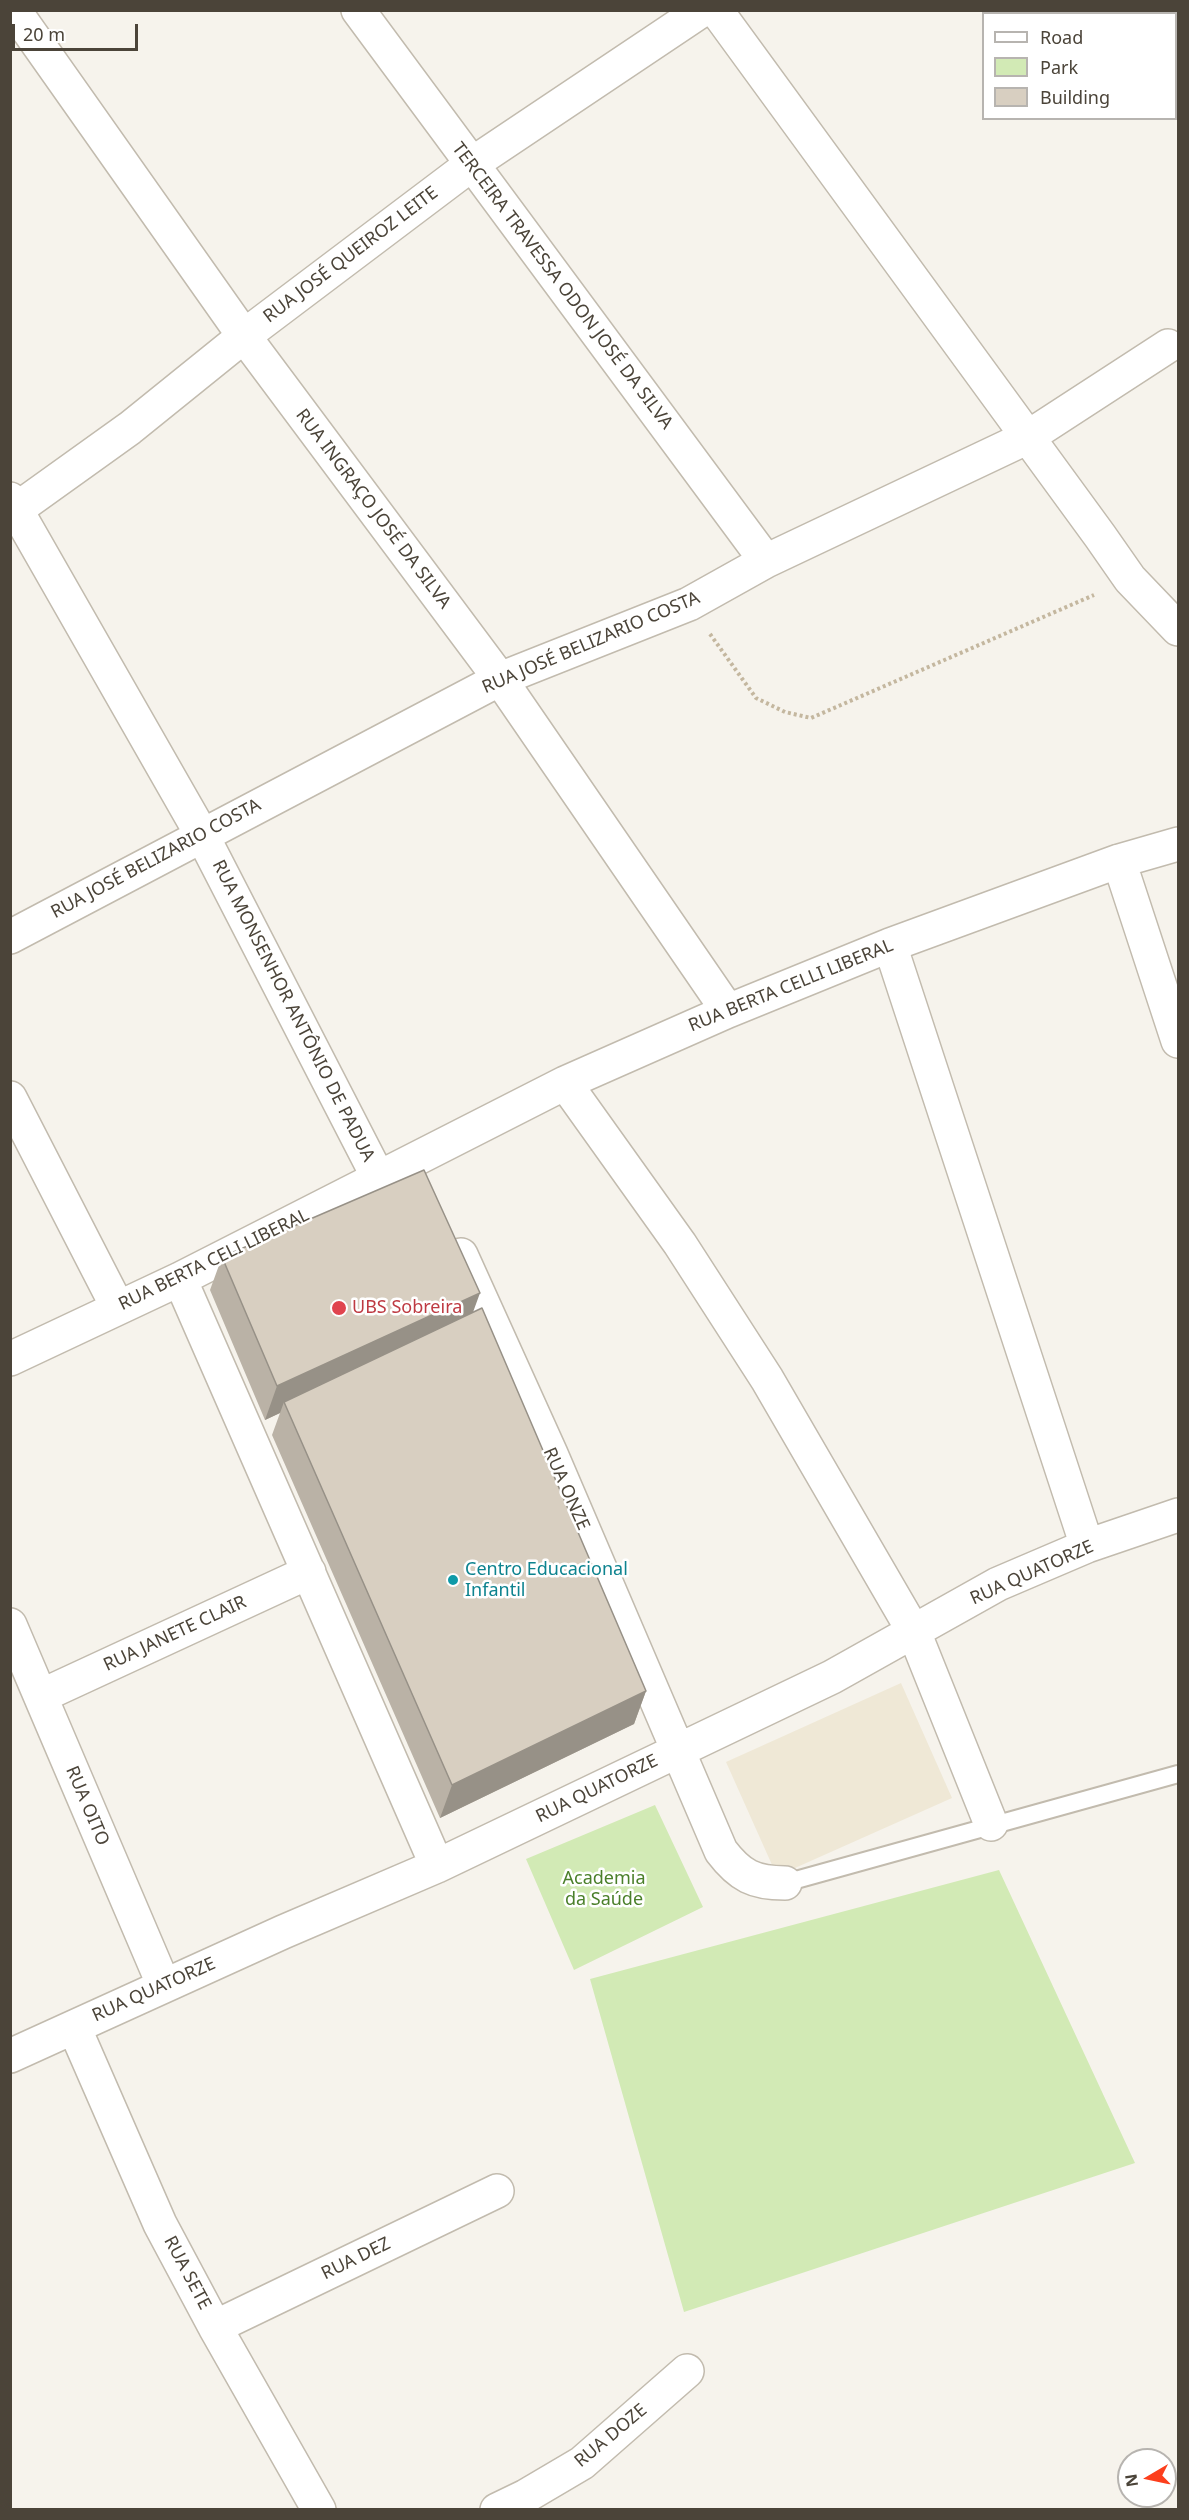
<!DOCTYPE html>
<html>
<head>
<meta charset="utf-8">
<style>
  body { margin:0 }
  #map { position:relative; width:1189px; height:2520px; overflow:hidden; background:#f6f3ec; font-family:"Noto Sans",sans-serif }
  canvas { display:block }
  .frame { position:absolute; inset:0; border:12px solid #4b4439; pointer-events:none }
  .legend { position:absolute; left:982px; top:12px; width:195px; height:108px; box-sizing:border-box; background:#fff; border:2px solid #b7b4b0; margin:0; padding:8px 10px; list-style:none; font-size:18px; color:#4b4439 }
  .legend li { display:flex; align-items:center; gap:12px; height:30px }
  .legend b { width:30px; border:2px solid #b7b4b0 }
  .north { position:absolute; left:1117px; top:2448px; width:60px; height:60px; box-sizing:border-box; background:#fff; border:2px solid #b7b4b0; border-radius:50%; rotate:261deg; font-size:16px; font-weight:700; line-height:24px; text-align:center; color:#4b4439 }
  .north::after { content:''; display:block; margin:auto; width:21px; height:27px; background:#fc3f1d; clip-path:polygon(50% 0,100% 100%,50% 72%,0 100%) }
  .scale { position:absolute; left:12px; top:24px; width:126px; height:27px; box-sizing:border-box; border:3px solid #4b4439; border-top:0; padding-left:8px; font-size:18px; line-height:21px; white-space:nowrap; color:#4b4439; -webkit-text-stroke:4px #fff; paint-order:stroke }
</style>
</head>
<body>
<div id="map">
<canvas width="1189" height="2520"></canvas>
<div class="frame"></div>
<ul class="legend">
<li><b style="height:8px;background:#fff"></b>Road</li>
<li><b style="height:16px;background:#d2eab5"></b>Park</li>
<li><b style="height:16px;background:#d8cfc1"></b>Building</li>
</ul>
<div class="north">N</div>
<div class="scale">20 m</div>
</div>
<script>
const c = document.querySelector('canvas').getContext('2d');
c.lineJoin = 'round';
function fillPath(path, color) {
  c.fillStyle = color;
  c.fill(path, 'evenodd');
}
function stroke(path, color, width, dash) {
  c.strokeStyle = color;
  c.lineWidth = width;
  c.lineCap = dash ? 'butt' : 'round';
  c.setLineDash(dash || []);
  c.stroke(path);
}
function label(font, color, halo, rows, align = 'center') {
  c.font = font + ' "Noto Sans",sans-serif';
  c.lineWidth = 5;
  c.setLineDash([]);
  c.textBaseline = 'middle';
  c.strokeStyle = halo;
  c.fillStyle = color;
  for (const [text, x, y, turn = 0] of rows) {
    c.save();
    c.translate(x, y);
    c.rotate((+turn || 0) * Math.PI / 180);
    c.textAlign = isNaN(turn) ? turn : align;
    if (halo) c.strokeText(text, 0, 0);
    c.fillText(text, 0, 0);
    c.restore();
  }
}
fillPath(new Path2D(`
  M901,1683L952,1798L777,1876L726,1762Z`), '#efe8d6');
fillPath(new Path2D(`
  M655,1805L703,1907L574,1970L526,1859Z
  M999,1870L1135,2163L684,2312L590,1979Z`), '#d2eab5');
const lane = new Path2D(`
  M785,1883L1178,1774`);
const street = new Path2D(`
  M14,10L244,336L500,679L728,1011
  M358,10L766,561
  M716,10L1100,536L1130,579L1178,629
  M10,499L202,835L379,1179
  M10,514L130,428L244,336L472,164L702,10
  M1119,861L1178,1041
  M10,937L500,679L689,604L766,561L1028,437L1168,346
  M890,945L1087,1546
  M565,1083L680,1244L767,1379L914,1632L991,1824
  M10,1098L118,1308
  M461,1255L551,1454L721,1851C740,1876 754,1883 785,1883
  M180,1279L437,1866
  M10,1359L180,1279L565,1083L728,1011L890,945L1119,861L1178,844
  M10,1625L164,1986
  M41,1696L309,1572
  M74,2027L160,2224L215,2327L319,2510
  M10,2056L283,1932L437,1866L832,1677L998,1584L1087,1546L1178,1515
  M215,2327L497,2191
  M497,2510L526,2496L582,2463L687,2371`);
stroke(lane, '#c2bbae', 20);
stroke(street, '#c2bbae', 36);
stroke(new Path2D(`
  M710,634L756,698L785,712L811,718L1094,595`), '#c4b79f', 4, [3, 3]);
stroke(lane, '#fff', 16);
stroke(street, '#fff', 33);
fillPath(new Path2D(`
  M222,1257L473,1313L646,1691L634,1724L440,1818L272,1435L280,1413L265,1420L210,1290Z`), '#bab2a6');
fillPath(new Path2D(`
  M480,1293L468,1326L284,1402L280,1413L265,1420L277,1386Z
  M646,1691L634,1724L440,1818L452,1785Z`), '#979187');
const building = new Path2D(`
  M424,1170L480,1293L277,1386L222,1257Z
  M482,1308L646,1691L452,1785L284,1402Z`);
fillPath(building, '#d8cfc1');
stroke(building, '#979187', 1.5);
for (const [x, y, r, color] of [
  [339,1308,8,"#e0444e"],
  [453,1580,6,"#0f9aa8"]
]) {
  const dot = new Path2D();
  dot.arc(x, y, r, 0, 2 * Math.PI);
  c.fillStyle = color;
  c.fill(dot);
  stroke(dot, '#fff', 2);
}
label('18px', '#4b4439', '#fff', [
  ["RUA JOSÉ QUEIROZ LEITE",351,255,-37],
  ["TERCEIRA TRAVESSA ODON JOSÉ DA SILVA",562,286,53],
  ["RUA INGRAÇO JOSÉ DA SILVA",373,509,53],
  ["RUA JOSÉ BELIZARIO COSTA",591,643,-23],
  ["RUA JOSÉ BELIZARIO COSTA",156,859,-28],
  ["RUA BERTA CELLI LIBERAL",791,986,-22],
  ["RUA MONSENHOR ANTÔNIO DE PADUA",293,1011,63],
  ["RUA BERTA CELI LIBERAL",214,1260,-26],
  ["RUA ONZE",566,1489,66],
  ["RUA QUATORZE",1032,1573,-24],
  ["RUA JANETE CLAIR",175,1634,-25],
  ["RUA QUATORZE",597,1789,-26],
  ["RUA OITO",87,1806,67],
  ["RUA QUATORZE",154,1990,-24],
  ["RUA DEZ",356,2259,-26],
  ["RUA SETE",187,2273,62],
  ["RUA DOZE",611,2436,-40]
]);
label('18px', '#be3a42', '#fff', [
  ["UBS Sobreira",352,1308]
], 'left');
label('18px', '#0d838f', '#fff', [
  ["Centro Educacional",465,1570],
  ["Infantil",465,1591]
], 'left');
label('18px', '#4a7f2a', '#fff', [
  ["Academia",604,1879],
  ["da Saúde",604,1900]
]);
</script>
</body>
</html>
